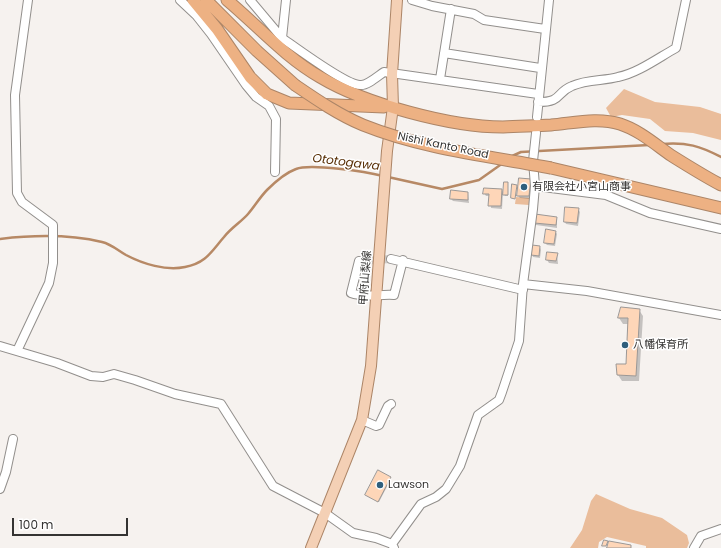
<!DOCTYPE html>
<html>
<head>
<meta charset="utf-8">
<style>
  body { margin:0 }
  #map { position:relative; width:721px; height:548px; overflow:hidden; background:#f6f2ef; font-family:Poppins,sans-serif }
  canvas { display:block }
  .scale { position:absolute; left:12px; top:518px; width:116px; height:18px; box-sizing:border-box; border:2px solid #343332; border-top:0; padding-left:5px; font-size:12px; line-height:14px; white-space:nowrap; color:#343332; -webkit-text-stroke:3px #fff; paint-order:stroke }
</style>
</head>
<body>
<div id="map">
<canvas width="721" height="548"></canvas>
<div class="scale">100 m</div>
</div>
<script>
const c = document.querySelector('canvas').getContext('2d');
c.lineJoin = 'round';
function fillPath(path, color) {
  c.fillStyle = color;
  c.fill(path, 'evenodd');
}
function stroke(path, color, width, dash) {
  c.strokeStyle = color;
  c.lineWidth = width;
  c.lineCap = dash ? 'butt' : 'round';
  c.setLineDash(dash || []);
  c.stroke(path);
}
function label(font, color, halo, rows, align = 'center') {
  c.font = font + ' Poppins,"Noto Sans JP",sans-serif';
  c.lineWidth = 3;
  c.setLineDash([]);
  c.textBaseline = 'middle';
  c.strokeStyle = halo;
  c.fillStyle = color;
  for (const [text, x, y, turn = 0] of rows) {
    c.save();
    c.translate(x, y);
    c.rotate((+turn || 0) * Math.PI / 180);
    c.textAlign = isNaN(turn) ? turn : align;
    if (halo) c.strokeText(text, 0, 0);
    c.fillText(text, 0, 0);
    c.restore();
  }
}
fillPath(new Path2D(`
  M624,89L655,102L700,107L721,114V140L693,133L665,131L650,119L622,115L611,117L606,108Z
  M516,197L530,198L529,205L515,204Z
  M596,494L630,509L662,518L687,535L689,543L687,548H646V546L607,537L599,542L598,548H570L582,530L591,501Z`), '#eabd9b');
fillPath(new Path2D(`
  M530,180L532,183L530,199L520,198L518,196Z
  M508,183V196H505L503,193L502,209L491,208L490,196H486L484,193L502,190L505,195Z
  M468,193L469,203L453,201L451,199Z
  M578,209L580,212L578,226L566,224L565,222Z
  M557,218V228L536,225L535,223Z
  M555,231L557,234L555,246L547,245L545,243Z
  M540,247L541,250L540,258L533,257L532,254Z
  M557,254L558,264L549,263L547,260Z
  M622,308L639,310L643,316L639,381H622L618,375L627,365L628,324H623L619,318Z
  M379,471L391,479L379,502L366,495Z`), '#0003');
stroke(new Path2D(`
  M662,144C687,142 700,146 721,157
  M510,157L521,152L649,145
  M388,177L442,189L479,180L503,163
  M0,239C34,235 68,234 102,242C111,244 119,251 126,255C143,264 166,271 185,267C206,263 211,252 224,237C231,228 241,222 248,214C255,206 260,197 267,190C275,182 285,173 296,169C310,163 367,172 383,176`), '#b78965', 2.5);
const building = new Path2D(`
  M519,178L531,179L529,196H517Z
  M504,182H508V195H503Z
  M512,184L517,185L515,199L511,198Z
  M484,188L502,189L501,206H488L489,194H483Z
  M451,190L468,192V200L450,199Z
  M565,207L579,208L577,223L564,222Z
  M535,214L557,217L556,225L534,223Z
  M546,229L556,231L554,244L544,243Z
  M532,245L540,246L539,256L531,255Z
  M547,252L558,253L556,261L546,260Z
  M621,307L640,309L636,376L617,375L616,364H626L628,318H618Z
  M378,470L391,477L378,502L365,495Z
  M604,540L608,541L606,546H602Z
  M609,541L631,545V548H607Z`);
fillPath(building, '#fed6b8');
stroke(building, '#9b9795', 1);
stroke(new Path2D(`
  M359,261L391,259`), '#cfccc9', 8, [8, 4]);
const minor = new Path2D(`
  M180,0L196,15L211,34L246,85L256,97L269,106L276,119L275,172
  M250,0L282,38
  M286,0L282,38C295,47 346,85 360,85C367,86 378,76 384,72L538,94
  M412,0L432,6L474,14L484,20L545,29
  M444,53L540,68
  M440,79L451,9
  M538,102C563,102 555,93 572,86C587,79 604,81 618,77C638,73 658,58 676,48L686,0
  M537,117L549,0
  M535,186L606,195L650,213L721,229
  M391,259L523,290
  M359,261L351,293C364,298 380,294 394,295L403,260
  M523,284L587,291L721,315
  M0,346L57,363L91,376L103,377L114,374L135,380L175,394L221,404L273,486L325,513L353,533L376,538L392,544L394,548
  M17,351L49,283L53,263V225L22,202L17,193L15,95L28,0
  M362,420L376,426L379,425L388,406L391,404
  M0,489L6,472L13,439
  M392,544L421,504L436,497L446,489L460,466L478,415L499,400L502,392L519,341L523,284L533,209L535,186L533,161L536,133
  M694,548L701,536L721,529`);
const major = new Path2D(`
  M311,548L362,420L371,366L387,151L393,107L392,74L397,0`);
const highway = new Path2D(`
  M193,0L217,29L250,77L267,94L289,103L384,107
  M206,0L257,51L295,85
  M227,0C258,26 285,57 320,77C365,104 451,127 503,127C519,126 535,126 551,125C574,123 598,117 620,124C639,130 656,145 672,156C688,166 704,176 721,185
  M551,168L721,208`);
stroke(minor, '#928f8c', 10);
stroke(major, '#ac8567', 12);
stroke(highway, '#ac8567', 13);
stroke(minor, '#fff', 8);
stroke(major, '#f4d0b5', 10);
stroke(highway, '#edb183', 11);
const highwayBridge = new Path2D(`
  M295,85C317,100 339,115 363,125C423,149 488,156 551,168`);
stroke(highwayBridge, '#ac8567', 13, []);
stroke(highwayBridge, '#edb183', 11);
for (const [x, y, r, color] of [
  [524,187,4,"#2f5f7d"],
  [625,345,4,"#2f5f7d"],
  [380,485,4,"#2f5f7d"]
]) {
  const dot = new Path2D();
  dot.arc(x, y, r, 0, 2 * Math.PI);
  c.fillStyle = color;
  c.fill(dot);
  stroke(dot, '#fff', 1.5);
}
label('11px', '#343332', '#fff', [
  ["Nishi Kanto Road",443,146,12],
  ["甲府山梨線",366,278,-86]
]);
label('11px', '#343332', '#fff', [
  ["有限会社小宮山商事",532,187],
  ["八幡保育所",633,345],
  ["Lawson",388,485]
], 'left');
label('italic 12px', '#593007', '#fff', [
  ["Ototogawa",346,163,7]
]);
</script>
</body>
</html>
